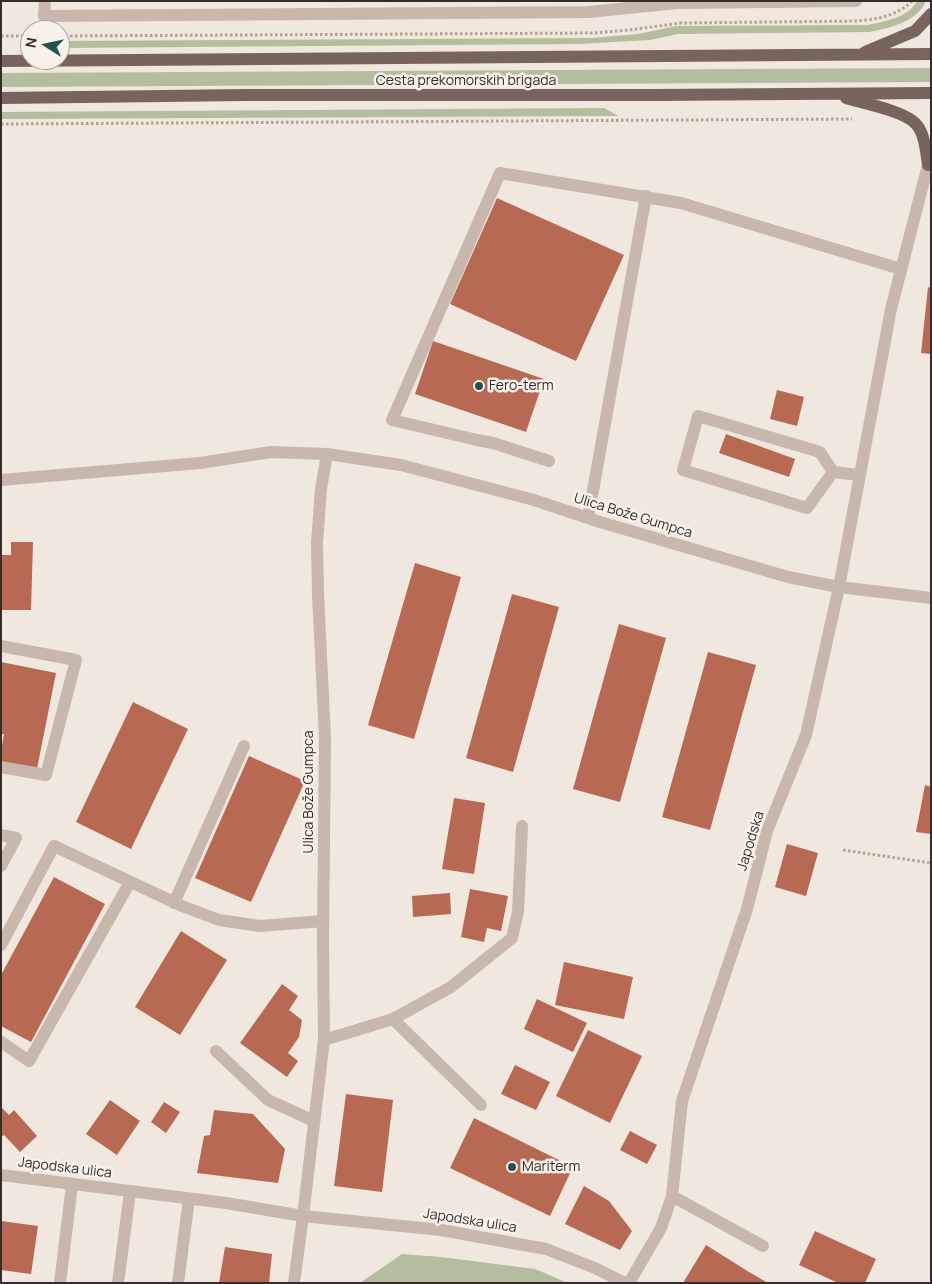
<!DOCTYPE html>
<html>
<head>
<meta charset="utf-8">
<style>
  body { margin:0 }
  #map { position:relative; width:932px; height:1284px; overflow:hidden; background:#f0e7de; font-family:Manrope,sans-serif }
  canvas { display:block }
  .frame { position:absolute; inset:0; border:2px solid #352d2a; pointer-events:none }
  .north { position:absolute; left:20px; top:20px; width:50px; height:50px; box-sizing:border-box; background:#f8f1ea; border:1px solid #aaa39d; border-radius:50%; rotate:280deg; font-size:14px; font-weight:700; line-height:20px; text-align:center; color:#352d2a }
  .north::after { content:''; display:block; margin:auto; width:18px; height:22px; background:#245152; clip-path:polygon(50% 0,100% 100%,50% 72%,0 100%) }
</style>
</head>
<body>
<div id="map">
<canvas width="932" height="1284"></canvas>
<div class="frame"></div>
<div class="north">N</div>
</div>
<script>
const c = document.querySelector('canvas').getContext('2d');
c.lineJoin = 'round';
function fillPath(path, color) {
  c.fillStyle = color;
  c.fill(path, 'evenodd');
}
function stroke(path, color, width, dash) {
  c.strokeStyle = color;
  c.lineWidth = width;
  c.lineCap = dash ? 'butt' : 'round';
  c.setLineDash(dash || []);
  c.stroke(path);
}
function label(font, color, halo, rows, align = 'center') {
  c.font = font + ' Manrope,sans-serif';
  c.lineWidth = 5;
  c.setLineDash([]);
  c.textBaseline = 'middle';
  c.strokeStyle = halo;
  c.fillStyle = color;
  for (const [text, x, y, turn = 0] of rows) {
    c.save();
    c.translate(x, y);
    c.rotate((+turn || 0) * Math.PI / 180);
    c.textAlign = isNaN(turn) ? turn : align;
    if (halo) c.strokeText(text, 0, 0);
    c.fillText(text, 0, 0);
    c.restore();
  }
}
fillPath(new Path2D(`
  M917,1H926C917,22 890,28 869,32L678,34L650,40L578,44L60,48V41L592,38L638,34L676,26L868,25C885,21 908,18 917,1Z
  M931,68V82L1,87V73Z
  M604,108L619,116L1,119V112Z
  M402,1254L441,1257L535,1269L568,1283H360Z`), '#b4bda0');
fillPath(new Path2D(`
  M497,198L624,255L576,361L450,304Z
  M928,287L931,288V354L921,353Z
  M433,341L544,379L526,432L415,394Z
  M777,390L804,397L797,426L770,419Z
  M726,434L795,459L789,477L719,453Z
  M11,542H33L31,610H1V555H11Z
  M415,563L461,577L414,739L368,725Z
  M512,594L559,607L513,772L466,758Z
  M619,624L666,638L620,802L573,789Z
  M708,652L756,665L710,830L662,817Z
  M1,662L56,673L37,769L1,762V750L4,734H1Z
  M133,702L188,729L131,849L76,822Z
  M249,756L305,781L251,902L195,878Z
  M925,785L931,787V834L916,832Z
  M454,798L485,803L474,874L442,869Z
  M787,844L818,853L806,896L775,887Z
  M54,877L105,904L31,1042L1,1026V975Z
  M470,889L508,896L501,931L487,928L484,942L461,937Z
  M450,893L451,914L413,917L412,896Z
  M181,931L227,960L180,1035L135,1007Z
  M564,962L633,977L624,1019L555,1005Z
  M282,984L298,996L289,1010L302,1020L299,1037L288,1053L298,1061L287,1077L240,1043Z
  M537,999L587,1023L573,1052L524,1029Z
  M588,1030L642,1056L610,1123L556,1096Z
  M515,1065L550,1082L536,1110L501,1094Z
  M346,1094L393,1100L382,1192L334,1186Z
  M110,1100L140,1121L117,1155L86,1134Z
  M164,1102L180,1112L166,1133L151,1122Z
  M1,1107L9,1115L14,1110L37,1136L20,1152L4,1135L1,1137Z
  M214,1110L253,1114L285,1149L278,1183L197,1173L204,1136L210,1135Z
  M474,1118L573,1167L550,1216L450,1168Z
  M630,1131L657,1145L647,1164L620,1150Z
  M584,1186L609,1201L632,1231L620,1250L565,1224Z
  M1,1221L38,1226L31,1274L1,1270Z
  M815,1231L876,1259L865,1283H838L799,1265Z
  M706,1245L749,1272L768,1283H683Z
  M225,1247L272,1254L269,1283H219Z`), '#b86954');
stroke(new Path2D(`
  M1,36H30
  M60,36L594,33L629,30L681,23L858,21C878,19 897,16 912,1
  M1,124L852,119
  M843,850L931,863`), '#b2a196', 3, [2.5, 2.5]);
stroke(new Path2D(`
  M45,1L44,16L589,12L677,3L856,1
  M698,416L820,452L833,472L807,508L683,470Z
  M549,461L493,443L477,440L392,420L500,173L681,203L901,269
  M833,472L859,475
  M1,480L200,463L271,452L327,454L401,465L534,500L600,522L788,577L839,587L931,598
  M588,518L646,196
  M1,646L76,660L46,775L1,767
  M1,835L16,838L1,866
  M174,903L244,746
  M1,945L54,846L182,906L219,920L260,926L323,921
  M393,1019L481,1105
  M324,1040L393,1019L451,987L512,938L518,912L522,826
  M1,1042L29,1061L130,882
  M216,1051L268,1100L314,1121
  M1,1175L226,1203L303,1216L441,1230L546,1249L595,1268L625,1283
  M672,1196L763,1246
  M60,1283L72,1185
  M118,1283L130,1192
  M178,1283L189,1199
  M294,1283L303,1216L324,1040L323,940L325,738L318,594L317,542L321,489L327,454
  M629,1283L661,1228L672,1196L682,1101L747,909L767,831L806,735L839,587L891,309L928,165`), '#c7b7ac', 12);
stroke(new Path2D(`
  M865,52L915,31L931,14
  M1,61L931,54
  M1,98L246,95H654L931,93
  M846,98C862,103 905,111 916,124C925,134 926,152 928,165`), '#76645d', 12);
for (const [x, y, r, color] of [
  [479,386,5,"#245152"],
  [512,1167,5,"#245152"]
]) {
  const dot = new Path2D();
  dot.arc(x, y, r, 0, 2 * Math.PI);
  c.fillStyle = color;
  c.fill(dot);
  stroke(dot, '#f8f1ea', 2);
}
label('14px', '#352d2a', '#f8f1ea', [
  ["Cesta prekomorskih brigada",466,81],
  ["Ulica Bože Gumpca",633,516,17],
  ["Ulica Bože Gumpca",309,792,-90],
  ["Japodska",751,841,-73],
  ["Japodska ulica",65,1168,7],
  ["Japodska ulica",470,1221,9]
]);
label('14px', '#352d2a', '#f8f1ea', [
  ["Fero-term",489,386],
  ["Mariterm",522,1167]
], 'left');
</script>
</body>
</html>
